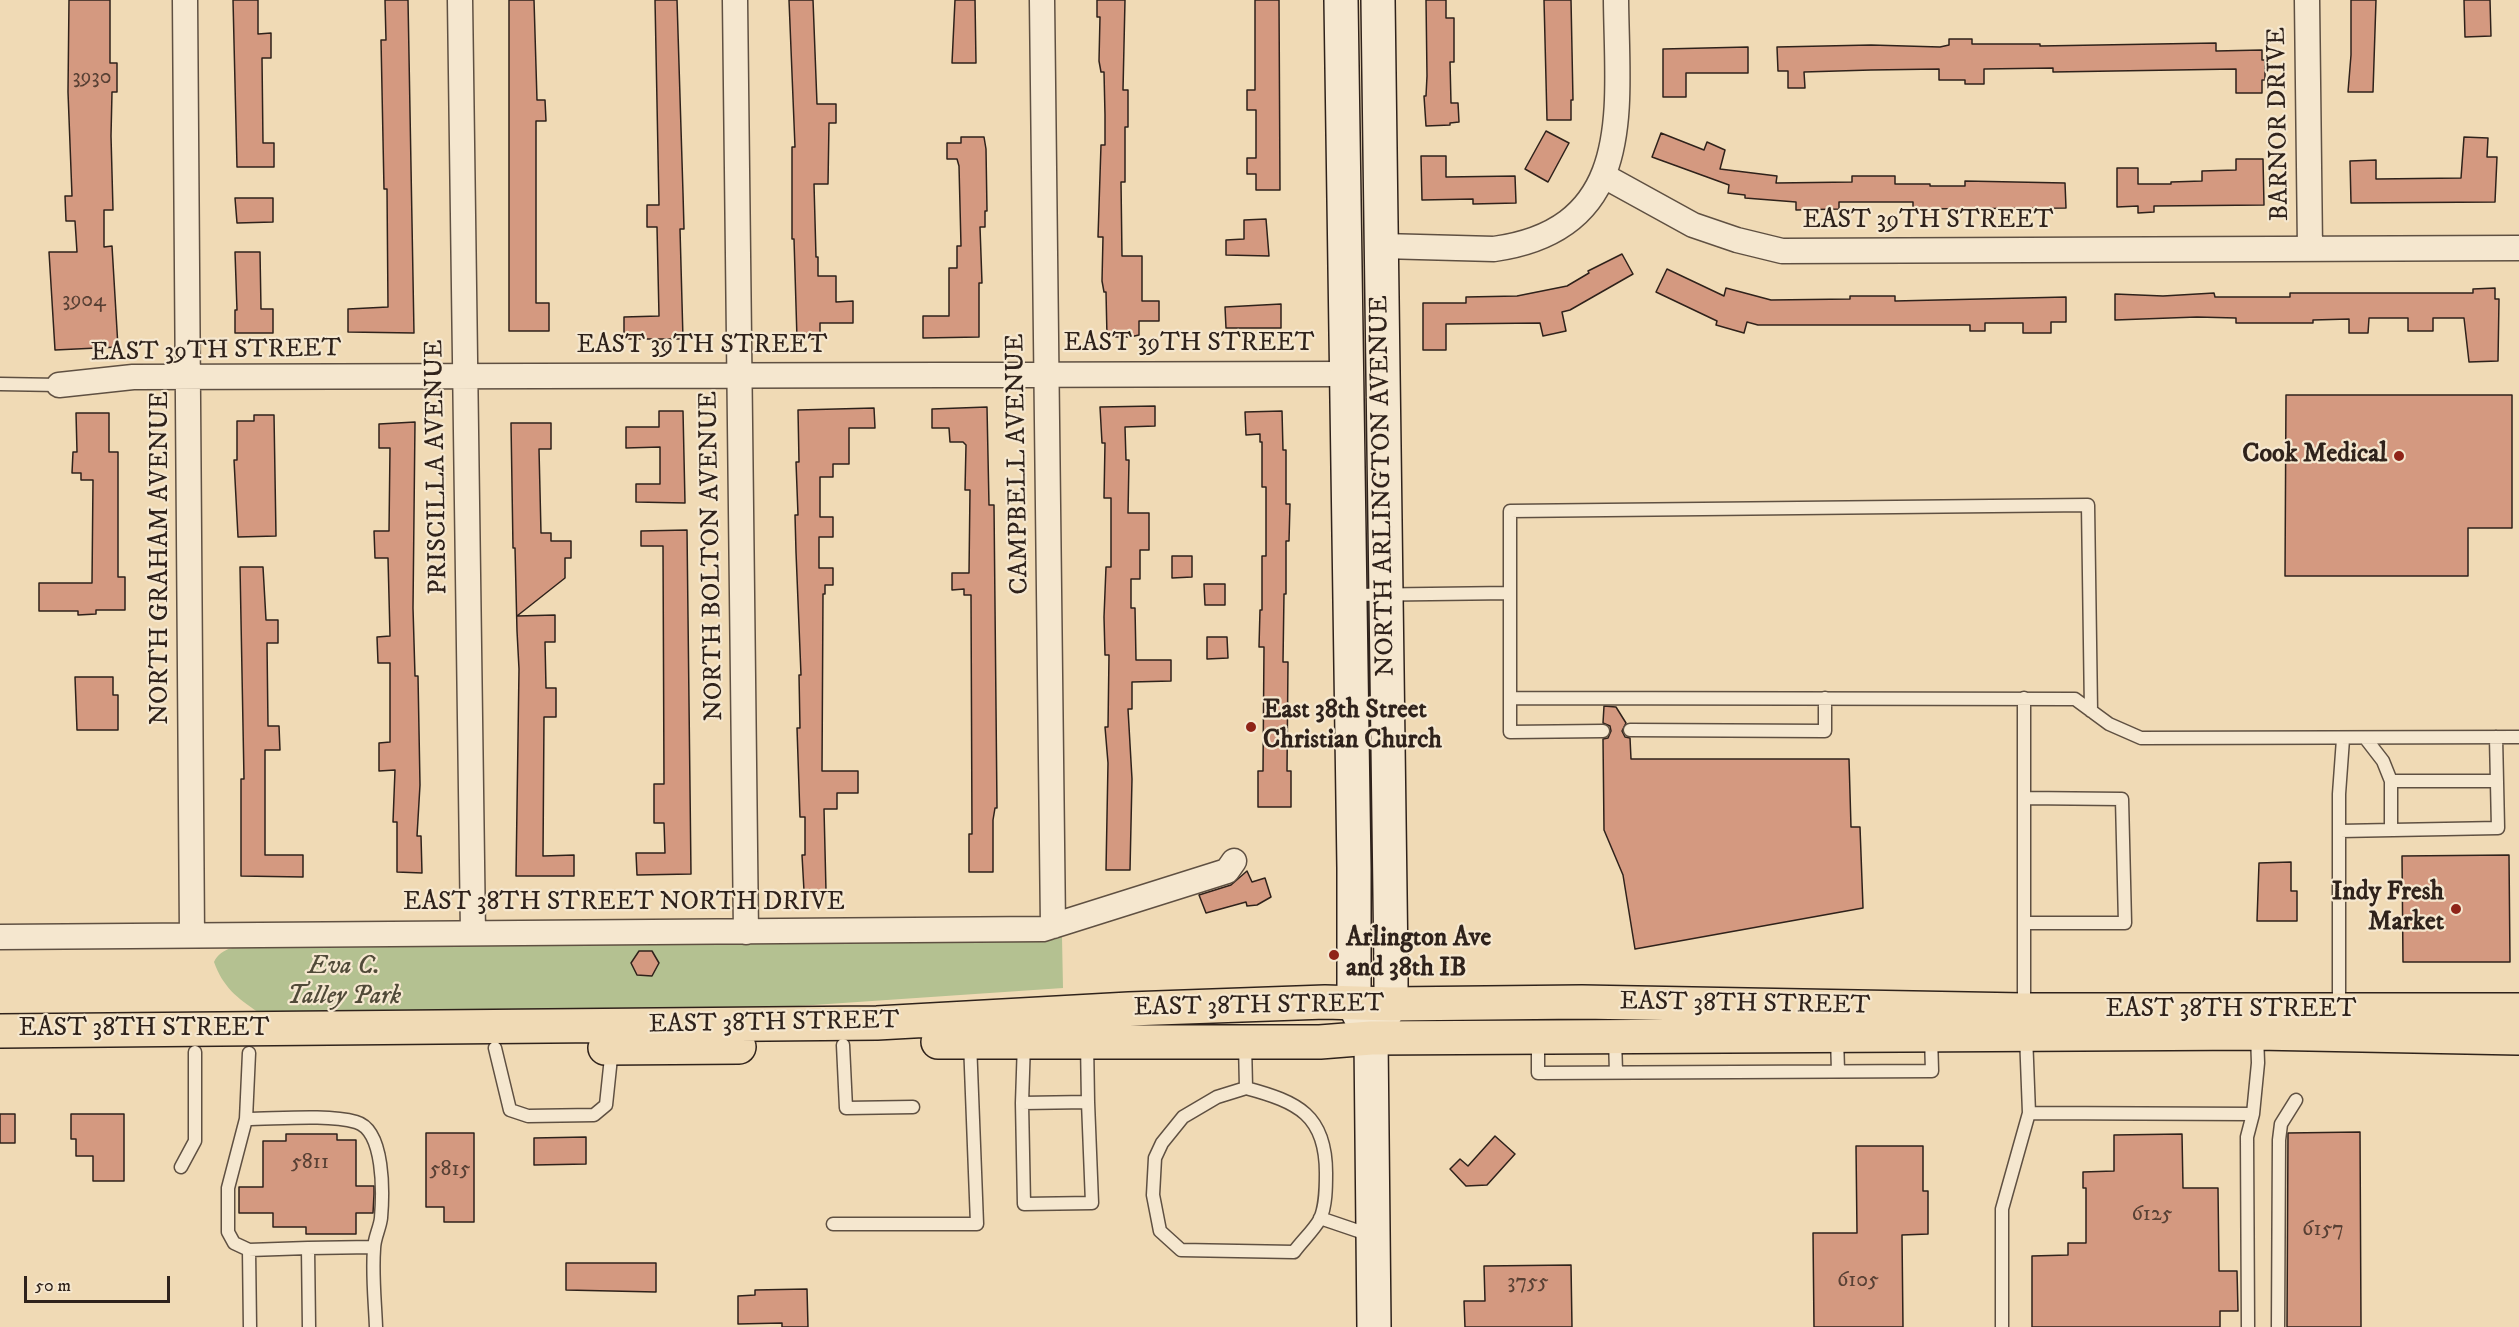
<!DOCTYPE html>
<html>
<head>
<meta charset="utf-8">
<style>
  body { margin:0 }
  #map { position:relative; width:2519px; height:1327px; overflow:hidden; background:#f0dab5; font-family:"IM FELL DW Pica",serif }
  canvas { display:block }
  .scale { position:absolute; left:24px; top:1276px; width:146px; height:27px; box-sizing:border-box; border:3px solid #2f221b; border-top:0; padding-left:8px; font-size:18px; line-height:21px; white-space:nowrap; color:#2f221b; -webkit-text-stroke:4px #f5e7cf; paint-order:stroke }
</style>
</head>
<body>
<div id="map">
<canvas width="2519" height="1327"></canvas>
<div class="scale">50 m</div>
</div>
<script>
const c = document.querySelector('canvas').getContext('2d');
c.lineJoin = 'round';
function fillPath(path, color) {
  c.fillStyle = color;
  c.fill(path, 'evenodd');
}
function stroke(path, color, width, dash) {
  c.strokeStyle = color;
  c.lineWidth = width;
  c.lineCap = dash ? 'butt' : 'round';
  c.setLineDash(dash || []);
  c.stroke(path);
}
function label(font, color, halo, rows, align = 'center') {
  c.font = font + ' "IM FELL DW Pica",serif';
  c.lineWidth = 4.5;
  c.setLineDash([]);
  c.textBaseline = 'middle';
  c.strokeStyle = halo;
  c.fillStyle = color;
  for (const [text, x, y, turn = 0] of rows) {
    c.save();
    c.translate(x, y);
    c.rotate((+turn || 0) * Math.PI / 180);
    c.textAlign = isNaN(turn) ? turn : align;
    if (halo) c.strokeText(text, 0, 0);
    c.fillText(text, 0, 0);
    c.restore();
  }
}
fillPath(new Path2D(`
  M1062,937L1063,988L784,1007L620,1015L258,1012C237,998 223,987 214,962C224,942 250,947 270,946Z`), '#b4c191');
const building = new Path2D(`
  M69,0H110V63H117V92H112L111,136L113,210H104V247L112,246L118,347L55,350L49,252H77L75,221H66L65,196H72L68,92Z
  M233,0H258V34L271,33V58H262L263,143H274V167H237Z
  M385,0H408L414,333L348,332V309L388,307L387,189H384L381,40H386Z
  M509,0H534L537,100H545L546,121H536V303H549V331H509Z
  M655,0H677L683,193L684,229H680L683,339H624V317L659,316L657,227H647V205H659Z
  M789,0H813L817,104H836V123H829L828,184H814L816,257H818V276H836V302L853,301V323H820V339H797L794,239H792V147H795Z
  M955,0H975L976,63H952Z
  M1097,0H1125L1123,90H1128V127H1125V182H1121L1122,256H1142V301H1159V321H1139V335L1130,337H1107L1106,292H1104L1102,281L1103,237H1098L1101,145H1105V115L1104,72H1101L1099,61L1100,17H1097Z
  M1255,0H1279L1280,190H1256V174H1247V158H1256V110H1247V90H1255Z
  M1426,0H1446V18H1454V62H1450L1451,103H1458L1459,122L1450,123V125L1426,126L1424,96H1426L1427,76Z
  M1544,0H1571L1573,100H1571V120H1547Z
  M2351,0H2376L2373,92H2348L2351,55Z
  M2464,0H2490L2491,36L2465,37Z
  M1949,39H1972V44H2040V46L2216,43V51L2262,50V60H2265V80H2262V93H2236V69L2053,72V68L1984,69V84H1965V80H1939V69L1871,70L1804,72L1805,88H1788V71H1778L1777,47L1871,45L1940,47L1949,45Z
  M1748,47V73H1686V97H1663V49Z
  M1546,131L1569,143L1548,182L1525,169Z
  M1661,133L1704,150L1707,142L1725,150L1720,169L1777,176L1776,183L1852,182V176H1895V184H1930V186H1965V181L2065,183L2066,208L1913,209V202H1839V209L1796,210V202L1745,198V195L1728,193L1729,185L1652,157Z
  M961,137H984L986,149L987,211H985V227H980L982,283H979V337L923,338V316H949V268H957V246H961L959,166L957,159H947V143H961Z
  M2464,137L2488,138L2487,157H2497L2495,202L2351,203L2350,161L2376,160V179L2461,178Z
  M1421,156H1446V177L1515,176L1516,203L1473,204V199L1422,200Z
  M2236,159H2263L2264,205L2154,206V212L2138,213V206L2117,207V168H2138V184H2171V182L2202,181V171L2236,170Z
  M235,198H273V222L237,223Z
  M1266,219L1269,256L1226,255V240L1244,239V220Z
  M235,252H260L261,309H273V333H235V310H237Z
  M1622,254L1633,274L1570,310L1562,312L1566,331L1543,336L1540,323L1446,324V350H1423V303H1466V297L1517,296L1567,286L1589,273L1588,271Z
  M1667,269L1724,296L1726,288L1771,300L1850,299V296H1895V301L2066,297V322H2051V333H2023V323H1985V331H1970V325H1758L1747,322L1744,333L1716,325L1717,321L1656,292Z
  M2495,288V299H2499L2498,361L2469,362L2464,318H2433V331H2408V318H2369L2368,333H2349V319L2313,320V323H2236V318L2197,317L2115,320V294L2163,296L2214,293L2215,297H2290V293H2473V289Z
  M1281,304V328H1226L1225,307Z
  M2286,395H2512V528H2468V576H2285Z
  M1155,406V426L1125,427L1126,460H1129L1128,513H1149V550H1140V579H1131V608H1135L1136,660H1171V681L1132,682V709H1128L1132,779L1130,870H1106L1108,763L1105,727H1108L1109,655H1105L1104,617L1106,567H1111V498H1104L1105,443H1102L1100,407Z
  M987,407L989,505H994L997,808H995L993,820V872H969V834H972L971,595H964V589L952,590V573H969L970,490H965L966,445L963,442H950L949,428H932V409Z
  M874,408L875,428H849V464H833V477H820V517H833V537H819V568H833V585H825V594H823L822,771H858V793H837V809H824L826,891H804L802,855H805V817H800L797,728H800L799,675H801L796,552L795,515H798L796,462H799L798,410Z
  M659,411H683L685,503L636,502V484H660V447L626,448V427H659Z
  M1282,411L1283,450H1286V504H1290L1289,541H1286V594H1284L1283,662H1288L1287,771H1291V807H1258V771H1263L1264,647H1259L1260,610H1262V556H1266V487H1262V442H1260V434L1246,435L1245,412Z
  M76,413H109V452H118V577H125V610H96V614L78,615V611H39V583H92L93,480H81V473H72L73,452H77Z
  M254,415H274L276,536L238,537L234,460H237V421H254Z
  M415,422L413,608L415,676H418L420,785L417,836H421L422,873L397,872V822H393L395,770L379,771V743L390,742V663H378L377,637L390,636L388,558H375L374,531H389L390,448H379V424Z
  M511,423H551V449H539L541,533H551V541H571V558H565V578L517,616L555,615V642H545L546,688H556V717H544L543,856L574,855V876H516L519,669L517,631L515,548H513Z
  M687,530L691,874L637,875L636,853H665L664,823H654V784H664L663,546H641V531Z
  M1172,556H1192V577L1172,578Z
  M240,567H263L266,620H278V643H267L268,726H279L280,750H265V855H303V877L241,876V779H244Z
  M1204,584H1225V605H1205Z
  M1207,637H1227L1228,658L1207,659Z
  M75,677H113V695H118V730H77Z
  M1604,706L1616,707L1626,723L1622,731L1625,737L1630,738L1631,759H1849L1851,827H1860L1863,908L1635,949L1623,875L1604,830L1603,739L1608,738L1611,731L1610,726L1603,723Z
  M2509,855L2510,962H2403L2402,856Z
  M2291,862V891H2297V921H2257L2259,863Z
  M1247,871L1252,882L1265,878L1271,897L1257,905L1247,906L1246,902L1206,913L1199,895L1231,885Z
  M639,951H652L659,963L652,976L637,975L631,963Z
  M0,1114H15V1143H0Z
  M71,1114H124V1181H93V1156H76V1139H71Z
  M2360,1132L2361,1327H2287L2288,1133Z
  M426,1133H474V1222H444V1207H426Z
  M286,1134H337V1140H356V1186H374V1194L373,1213H356V1234H306V1227H273V1213H239V1187H263V1141H286Z
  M2182,1134L2183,1188H2218L2219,1271H2237L2238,1311H2220V1327H2032V1256L2068,1255V1243H2086V1188H2083V1172L2114,1171V1135Z
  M1495,1136L1515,1154L1487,1185L1466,1186L1450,1169L1460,1159L1468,1166Z
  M586,1137V1164L534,1165V1138Z
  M1856,1146H1923V1191H1928V1234L1902,1235L1903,1327H1814L1813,1233H1857Z
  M566,1263H656V1292L566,1290Z
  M1571,1265L1572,1327H1465L1464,1301H1485L1484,1266Z
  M807,1289L808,1327H782V1323L738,1324V1296L755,1295V1290Z`);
fillPath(building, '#d49980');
stroke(building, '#2f221b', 1.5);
const service = new Path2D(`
  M0,384L59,385
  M1510,593V511L2088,505L2091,711
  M1351,595L1510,593V698L2075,699L2109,724L2141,738L2519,737
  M1510,698V732L1603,731
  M1630,730L1825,731V698
  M2366,739L2383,761L2391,781
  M2024,798L2122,799L2125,923H2024
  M2391,830V781H2497
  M2340,831L2498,828L2496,737
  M2024,1009V698
  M2339,1010V794L2343,739
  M2026,1035L2029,1113L2253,1114L2258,1063L2257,1034
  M1837,1037L1838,1071
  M1538,1038V1073L1932,1071L1931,1036
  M1615,1039L1616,1072
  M1024,1042L1022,1103L1088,1102L1087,1042
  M1245,1043L1246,1088L1217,1097L1183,1117L1162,1143L1155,1158L1153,1195L1160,1231L1181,1250L1294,1252C1302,1241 1314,1230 1320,1219C1326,1206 1326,1187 1326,1173C1326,1115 1298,1102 1246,1088
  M843,1045L846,1108L913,1107
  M495,1048L510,1110L528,1116L594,1115L606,1105L612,1048
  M249,1053L246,1119L228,1188V1232L234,1243L249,1250L250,1327
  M1022,1103L1024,1204L1092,1203L1088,1102
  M246,1119C277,1119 327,1114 356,1122C385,1130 383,1194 381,1218C380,1228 374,1238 374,1249C372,1275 375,1301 376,1327
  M181,1167L195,1141V1052
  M1320,1218L1370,1235
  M833,1224H977L970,1042
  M308,1248L373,1247
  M249,1250L308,1248L309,1327
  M2002,1327V1209L2029,1113
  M2248,1327L2247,1137L2253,1114
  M2278,1327L2279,1140L2281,1124L2296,1100`);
const minor = new Path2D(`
  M185,0L192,935
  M460,0L473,933
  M735,0L746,932
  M1042,0L1053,926
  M2307,0L2310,248
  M1604,176L1693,225L1737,240L1782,251L2519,248
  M1382,246L1494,249C1637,229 1617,109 1616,0
  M59,385L133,377L1347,374
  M0,937L1043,929L1227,871L1234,861`);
const secondary = new Path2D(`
  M1341,0L1354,868V1004L1371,1038L1374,1327
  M1376,1029L1391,1004V968L1378,0`);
const primary = new Path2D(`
  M0,1031L877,1023L1129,1009L1325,1002L1391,1004L1582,1002L2023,1010H2519
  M938,1042H1320L1371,1038L2257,1033L2519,1038
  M605,1048L739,1047`);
stroke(service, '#5f5042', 15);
stroke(minor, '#5f5042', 27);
stroke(secondary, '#2f221b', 36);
stroke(primary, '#2f221b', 36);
stroke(service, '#f5e7cf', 12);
stroke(minor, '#f5e7cf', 24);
stroke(secondary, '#f5e7cf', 33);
stroke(primary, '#f0dab5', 33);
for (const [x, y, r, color] of [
  [2399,456,6,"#8f2418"],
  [1251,727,6,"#8f2418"],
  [2456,909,6,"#8f2418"],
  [1334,955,6,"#8f2418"]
]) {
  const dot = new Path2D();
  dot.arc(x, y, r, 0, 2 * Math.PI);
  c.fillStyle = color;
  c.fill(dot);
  stroke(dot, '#f5e7cf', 2);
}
label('22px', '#584034', null, [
  ["3930",92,78],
  ["3904",84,301],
  ["5811",310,1163],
  ["5815",450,1170],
  ["6125",2152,1215],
  ["6157",2323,1230],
  ["6105",1858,1281],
  ["3755",1528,1283]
]);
label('26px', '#2f221b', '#f5e7cf', [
  ["BARNOR DRIVE",2280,124,-91],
  ["EAST 39TH STREET",1928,222],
  ["EAST 39TH STREET",1189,345],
  ["EAST 39TH STREET",702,347],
  ["EAST 39TH STREET",216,352,-1],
  ["CAMPBELL AVENUE",1019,464,-91],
  ["PRISCILLA AVENUE",438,467,-91],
  ["NORTH ARLINGTON AVENUE",1384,486,-91],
  ["NORTH BOLTON AVENUE",713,556,-91],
  ["NORTH GRAHAM AVENUE",162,558,-90],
  ["EAST 38TH STREET NORTH DRIVE",624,904],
  ["EAST 38TH STREET",1745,1005,1],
  ["EAST 38TH STREET",1259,1007,-1],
  ["EAST 38TH STREET",2231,1011],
  ["EAST 38TH STREET",774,1024,-1],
  ["EAST 38TH STREET",144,1030]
]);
label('bold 26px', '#2f221b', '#f5e7cf', [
  ["Cook Medical",2387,456],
  ["East 38th Street",1263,712,"left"],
  ["Christian Church",1263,742,"left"],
  ["Indy Fresh",2444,894],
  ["Market",2444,924],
  ["Arlington Ave",1346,940,"left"],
  ["and 38th IB",1346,970,"left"]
], 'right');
label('italic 26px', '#504a38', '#f5e7cf', [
  ["Eva C.",344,968],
  ["Talley Park",344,998]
]);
</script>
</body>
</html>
